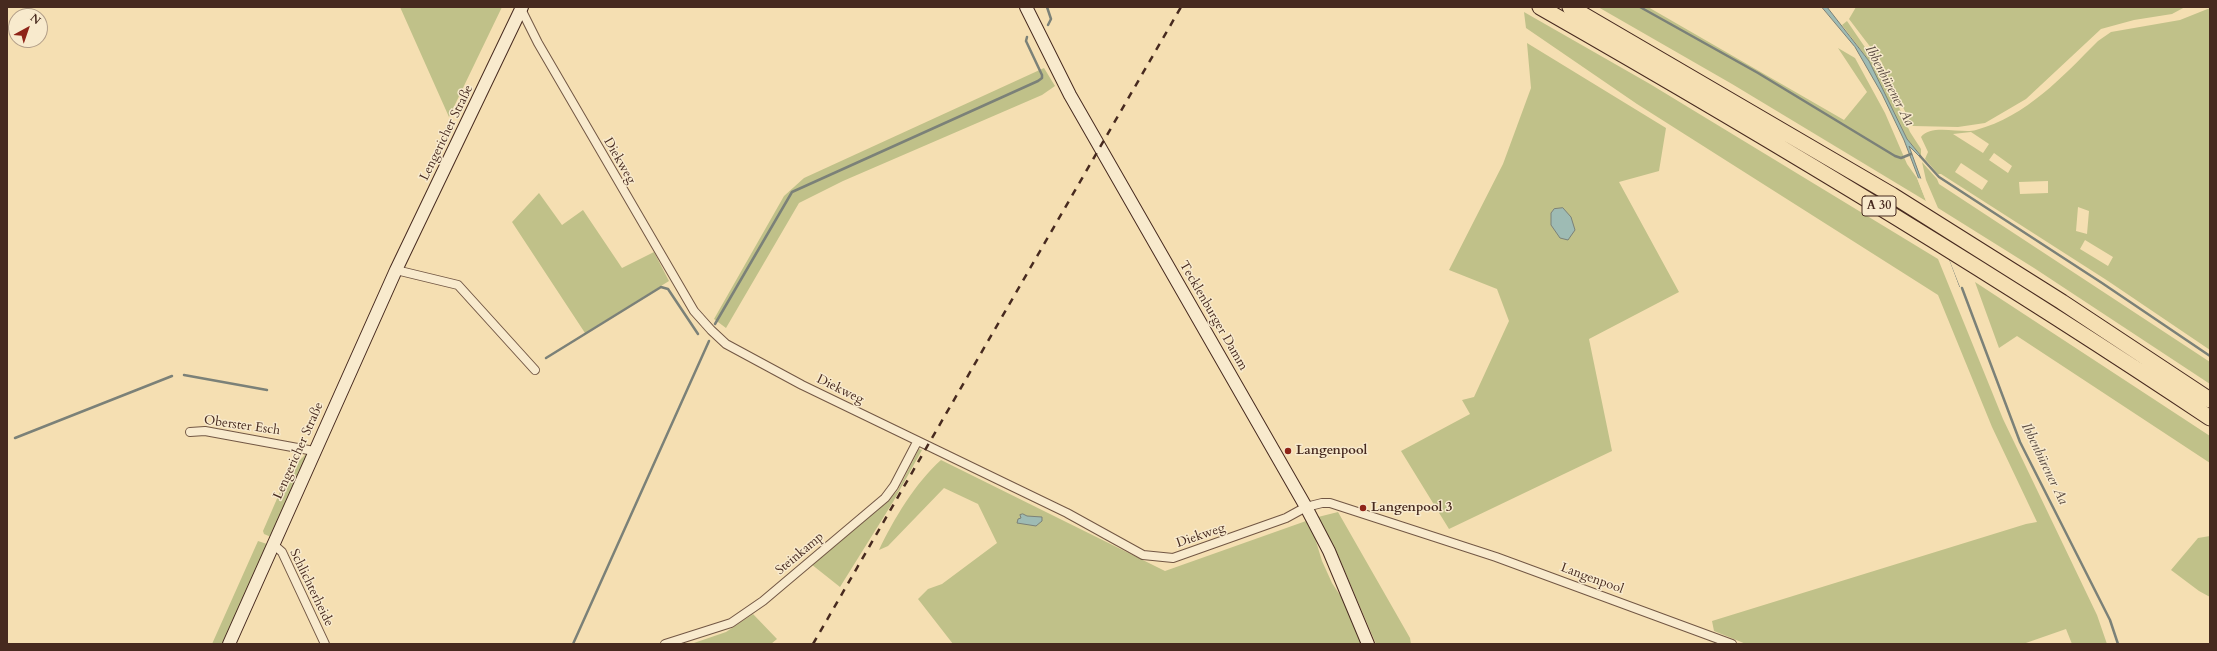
<!DOCTYPE html>
<html>
<head>
<meta charset="utf-8">
<style>
  body { margin:0 }
  #map { position:relative; width:2217px; height:651px; overflow:hidden; background:#f5dfb2; font-family:Cardo,serif }
  canvas { display:block }
  .frame { position:absolute; inset:0; border:8px solid #472a1f; pointer-events:none }
  .north { position:absolute; left:8px; top:8px; width:40px; height:40px; box-sizing:border-box; background:#f8eacd; border:1px solid #b19d87; border-radius:50%; rotate:40deg; font-size:11px; font-weight:700; line-height:16px; text-align:center; color:#472a1f }
  .north::after { content:''; display:block; margin:auto; width:14px; height:18px; background:#8f2418; clip-path:polygon(50% 0,100% 100%,50% 72%,0 100%) }
</style>
</head>
<body>
<div id="map">
<canvas width="2217" height="651"></canvas>
<div class="frame"></div>
<div class="north">N</div>
</div>
<script>
const c = document.querySelector('canvas').getContext('2d');
c.lineJoin = 'round';
function fillPath(path, color) {
  c.fillStyle = color;
  c.fill(path, 'evenodd');
}
function stroke(path, color, width, dash) {
  c.strokeStyle = color;
  c.lineWidth = width;
  c.lineCap = dash ? 'butt' : 'round';
  c.setLineDash(dash || []);
  c.stroke(path);
}
function label(font, color, halo, rows, align = 'center') {
  c.font = font + ' Cardo,serif';
  c.lineWidth = 3;
  c.setLineDash([]);
  c.textBaseline = 'middle';
  c.strokeStyle = halo;
  c.fillStyle = color;
  for (const [text, x, y, turn = 0] of rows) {
    c.save();
    c.translate(x, y);
    c.rotate((+turn || 0) * Math.PI / 180);
    c.textAlign = isNaN(turn) ? turn : align;
    if (halo) c.strokeText(text, 0, 0);
    c.fillText(text, 0, 0);
    c.restore();
  }
}
fillPath(new Path2D(`
  M400,7H502L449,117Z
  M1598,7H1648L1844,120L1867,92L1838,48L1855,58L1885,113L1907,164L1917,178L1926,201L1732,84Z
  M1856,7H2185L2172,14L2134,20L2101,29L2026,99L1985,123L1958,127L1913,126L1911,124L1881,61L1849,19Z
  M2210,8V350L2108,281L1941,174H1938L1925,159L1928,152L1921,137C1931,123 1962,134 1976,130C2027,116 2062,77 2098,41L2111,32L2180,20ZM1971,132L1989,144L1983,153L1953,134ZM1994,153L2012,166L2008,173L1989,160ZM1961,163L1988,181L1982,190L1955,172ZM2048,181V193L2020,194L2019,182ZM2078,207L2089,211L2087,234L2076,231ZM2085,240L2113,257L2108,266L2080,249Z
  M1524,12L1650,84L1938,259L2003,419L2097,615L2107,644H2072L2066,629L2023,644H1746L1714,631L1712,621L2026,524L2037,522L1992,427L1938,295L1637,104L1526,28Z
  M1847,21L1886,78L1910,132L1921,149V156L1907,139L1869,61L1842,25Z
  M1527,43L1666,128L1659,171L1619,182L1679,292L1589,339L1612,451L1449,529L1401,451L1470,414L1462,400L1474,397L1509,321L1497,289L1449,270L1503,164L1531,88Z
  M1044,68L1055,86L1042,95L843,181L799,203L726,328L714,319L784,196L804,178Z
  M1922,162L1937,179L1939,184L2210,362V384L2034,268L1938,208L1926,180Z
  M539,193L562,225L583,210L622,268L654,252L669,281L585,333L512,222Z
  M1975,282L2210,436V463L2017,336L1999,348Z
  M919,449L922,450L893,502L840,587L811,564L886,503L898,490Z
  M306,454L308,456L271,537L264,534L263,531L289,471Z
  M941,460L1165,571L1306,521L1315,538L1322,561L1332,583L1349,609L1362,644H953L918,599L928,589L942,584L997,543L978,504L944,488L888,546L879,550C893,520 916,482 941,460Z
  M1338,512L1410,638L1411,644H1376L1334,546L1318,517Z
  M2210,536V597L2199,591L2171,570L2198,538Z
  M258,541L267,544L225,644H212Z
  M753,614L777,639L771,644H691L726,632Z`), '#c0c189');
const water = new Path2D(`
  M1822,7H1827L1869,61L1907,139L1921,156V158L1909,146L1960,287L1904,140L1882,94L1855,47Z
  M1563,208L1571,217L1575,230L1568,240L1560,238L1551,225V213L1554,209Z
  M1023,514L1027,516L1042,517V521L1036,526L1017,523L1018,519L1021,518L1020,515Z`);
fillPath(water, '#9ebbb4');
stroke(water, '#7b8178', 1);
fillPath(new Path2D(`
  M1917,178L1924,179L1966,288L1960,287Z`), '#f5dfb2');
stroke(new Path2D(`
  M1047,7L1051,19L1048,25
  M1640,7L1758,73L1895,156L1901,158L1911,154
  M1920,156L1939,177L2102,283L2210,356
  M1962,288L2020,442L2110,620L2118,644
  M715,324L792,192L1038,81L1042,78V75L1026,41L1027,37
  M546,358L661,287L668,289L698,334
  M184,375L267,390
  M15,438L172,376
  M573,644L709,341`), '#7b8178', 2.5);
const street = new Path2D(`
  M520,7L538,43L694,311L711,330L726,344L802,385L1067,513L1143,555L1173,558L1286,518L1306,507L1322,503H1330L1496,557L1732,644
  M396,270L458,285L535,370
  M190,432L205,431L314,451
  M273,544L282,552L325,644
  M665,644L731,623L763,601L885,498L894,486L917,442`);
const secondary = new Path2D(`
  M1026,7L1070,95L1306,507L1329,551L1368,644
  M229,644L396,270L522,7`);
const highway = new Path2D(`
  M1540,7C1768,137 1992,272 2210,418
  M1570,7L1892,195L2062,302L2210,400`);
stroke(street, '#725744', 10);
stroke(secondary, '#472a1f', 14);
stroke(highway, '#472a1f', 17);
stroke(street, '#f8eacd', 8);
stroke(secondary, '#f8eacd', 12);
stroke(highway, '#f5dfb2', 15);
stroke(new Path2D(`
  M813,644L1181,7`), '#472a1f', 2.5, [7, 7]);
for (const [x, y, r, color] of [
  [1288,451,4,"#8f2418"],
  [1363,508,4,"#8f2418"]
]) {
  const dot = new Path2D();
  dot.arc(x, y, r, 0, 2 * Math.PI);
  c.fillStyle = color;
  c.fill(dot);
  stroke(dot, '#f8eacd', 1.5);
}
for (const [x, y, w] of [
  [1879,206,34]
]) {
  const box = new Path2D();
  box.roundRect(x - w / 2, y - 10, w, 20, 3);
  c.fillStyle = '#f8eacd';
  c.fill(box);
  stroke(box, '#472a1f', 1);
}
label('bold 12px', '#472a1f', null, [
  ["A 30",1879,206]
]);
label('13px', '#472a1f', '#f8eacd', [
  ["Lengericher Straße",447,133,-64],
  ["Diekweg",619,161,60],
  ["Tecklenburger Damm",1213,316,60],
  ["Diekweg",840,390,26],
  ["Oberster Esch",242,426,8],
  ["Lengericher Straße",299,451,-66],
  ["Diekweg",1201,536,-19],
  ["Steinkamp",800,554,-40],
  ["Langenpool",1592,579,20],
  ["Schlichterheide",311,588,64]
]);
label('bold 13px', '#472a1f', '#f8eacd', [
  ["Langenpool",1296,451],
  ["Langenpool 3",1371,508]
], 'left');
label('italic 14px', '#5d4e44', '#f8eacd', [
  ["Ibbenbürener Aa",1889,86,62],
  ["Ibbenbürener Aa",2044,464,64]
]);
</script>
</body>
</html>
